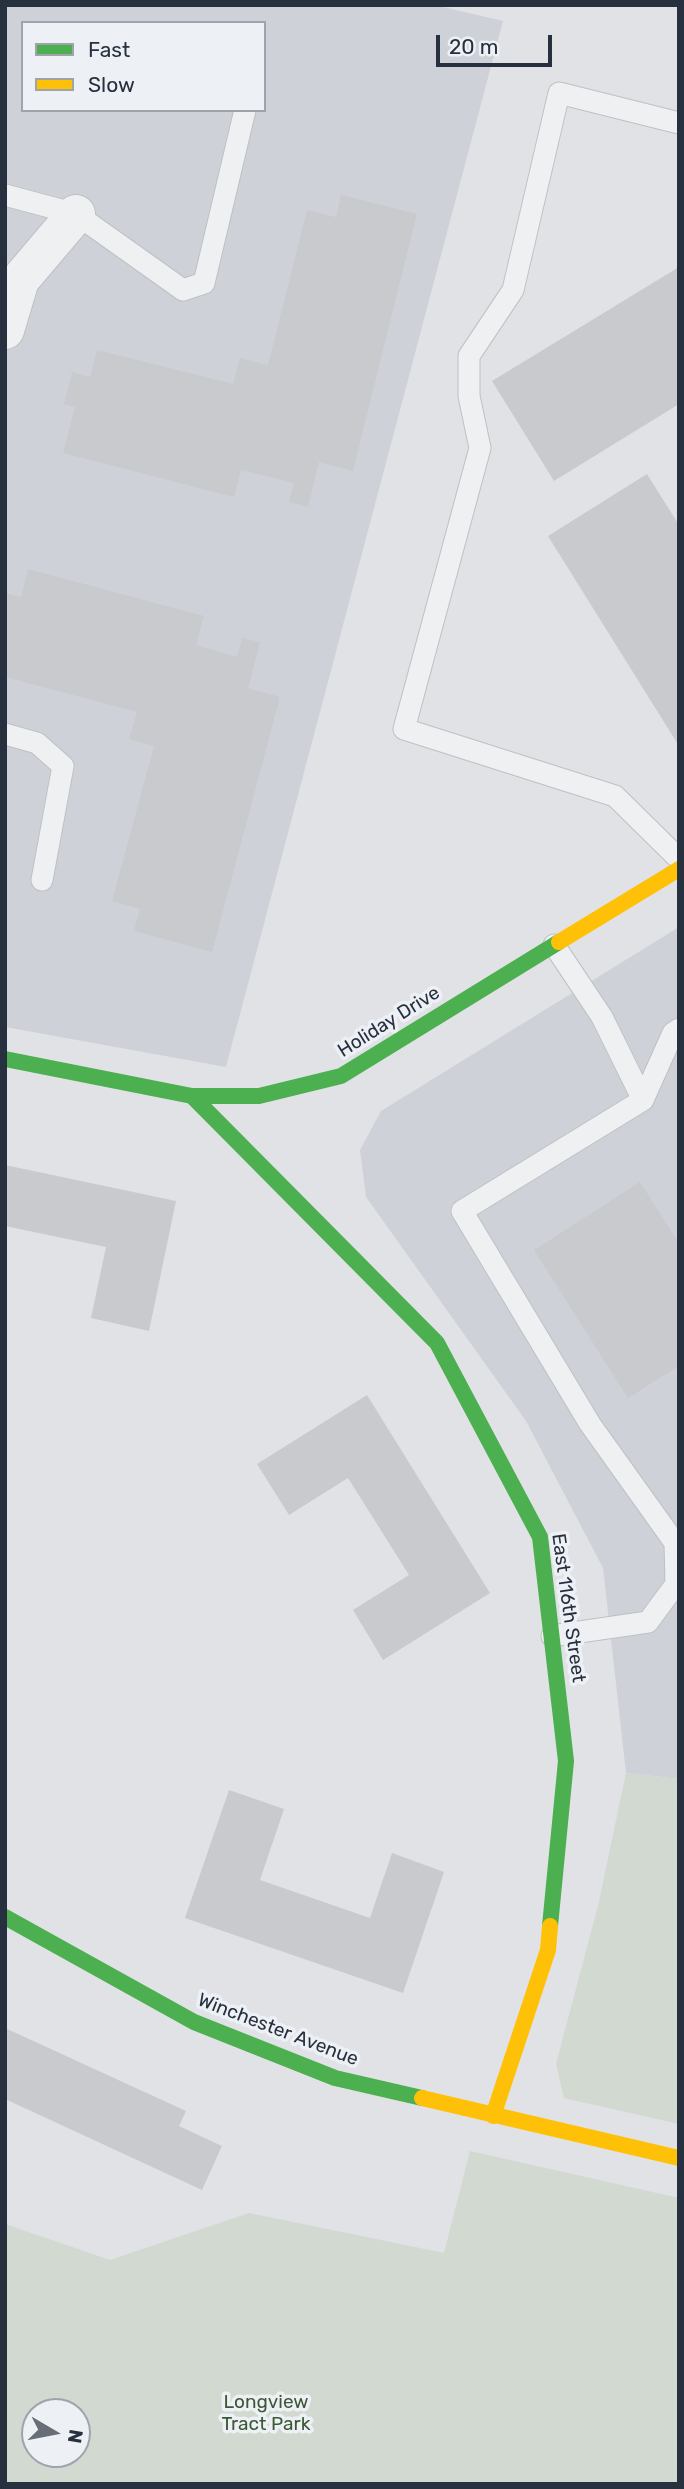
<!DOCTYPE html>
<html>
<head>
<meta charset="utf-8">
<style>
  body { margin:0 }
  #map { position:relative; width:684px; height:2489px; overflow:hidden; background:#e0e2e5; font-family:Rubik,sans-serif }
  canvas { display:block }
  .frame { position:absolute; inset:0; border:7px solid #27303e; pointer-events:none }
  .legend { position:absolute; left:21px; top:21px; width:245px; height:91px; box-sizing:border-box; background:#edf0f5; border:2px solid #9ea3ac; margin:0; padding:9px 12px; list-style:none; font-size:21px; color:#27303e }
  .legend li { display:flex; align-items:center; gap:14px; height:35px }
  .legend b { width:35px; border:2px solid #9ea3ac }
  .north { position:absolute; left:21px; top:2398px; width:70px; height:70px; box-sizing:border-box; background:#edf0f5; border:2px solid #9ea3ac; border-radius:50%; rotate:100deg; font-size:19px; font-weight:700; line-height:28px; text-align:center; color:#27303e }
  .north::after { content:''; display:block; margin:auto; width:24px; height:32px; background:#686e78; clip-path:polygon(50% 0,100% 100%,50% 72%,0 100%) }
  .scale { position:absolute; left:436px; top:35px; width:116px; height:32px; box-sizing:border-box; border:4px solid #27303e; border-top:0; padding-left:9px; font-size:21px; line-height:24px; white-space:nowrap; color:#27303e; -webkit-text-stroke:5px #edf0f5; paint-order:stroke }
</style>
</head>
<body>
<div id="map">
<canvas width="684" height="2489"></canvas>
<div class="frame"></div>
<ul class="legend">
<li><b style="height:9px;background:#4caf50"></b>Fast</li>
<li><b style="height:9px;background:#ffc107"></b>Slow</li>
</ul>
<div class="north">N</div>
<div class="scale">20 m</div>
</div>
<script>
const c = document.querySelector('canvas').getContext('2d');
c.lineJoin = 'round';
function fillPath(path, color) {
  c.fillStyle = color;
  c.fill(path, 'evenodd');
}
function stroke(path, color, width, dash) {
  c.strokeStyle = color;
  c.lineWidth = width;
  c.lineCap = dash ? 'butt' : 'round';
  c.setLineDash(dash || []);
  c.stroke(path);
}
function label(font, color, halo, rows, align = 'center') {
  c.font = font + ' Rubik,sans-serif';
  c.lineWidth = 7;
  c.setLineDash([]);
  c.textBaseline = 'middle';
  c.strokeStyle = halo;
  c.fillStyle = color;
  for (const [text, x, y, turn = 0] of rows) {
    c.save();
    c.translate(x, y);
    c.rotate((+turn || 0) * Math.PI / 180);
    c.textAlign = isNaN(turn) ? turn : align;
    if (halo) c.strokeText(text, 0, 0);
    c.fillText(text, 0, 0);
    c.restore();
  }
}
fillPath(new Path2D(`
  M5,5H435L503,21L226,1067L5,1027ZM23,23H264V110H23Z
  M679,927V1779L626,1773L603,1568L526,1421L366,1197L360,1150L381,1111Z`), '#ced2d8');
fillPath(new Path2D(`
  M626,1773L679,1779V2124L564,2098L556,2064L598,1906Z
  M470,2151L679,2198V2484H5V2224L110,2260L249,2213L444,2253ZM77,2412V2454H35V2412Z`), '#d1d9d0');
fillPath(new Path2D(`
  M341,195L417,214L353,471L319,462L308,507L289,502L294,483L241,470L234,497L63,453L75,407L64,404L72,372L90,377L97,350L233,384L240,358L268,365L307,210L336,217Z
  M679,267V404L554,481L492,381Z
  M647,474L679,525V746L548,536Z
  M28,569L204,616L196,645L237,657L242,638L260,642L248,688L280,697L212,952L134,931L140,909L112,901L154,746L129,739L137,712L5,677V593L21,597Z
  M5,1165L176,1201L149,1331L91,1318L106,1247L5,1226Z
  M640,1182L679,1243V1366L628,1398L534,1250Z
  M367,1395L490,1593L383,1660L353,1610L409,1575L348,1478L289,1515L257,1464Z
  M229,1790L284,1809L260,1880L370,1918L392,1853L444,1872L403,1993L185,1918Z
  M5,2028L186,2111L179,2126L222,2146L202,2190L5,2099Z`), '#c8cacd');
const lane = new Path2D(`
  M679,123L559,93L513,290L469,356V396L480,448L404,729L615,796L679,859
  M5,195L76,214L183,290L204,283L245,110
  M5,734L37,743L63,766L42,880
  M554,945L602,1017L643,1100
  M552,1636L648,1622L676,1584L675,1543L590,1424L462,1211L643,1100L673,1033L679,1029`);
const street = new Path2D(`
  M5,330L20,280L76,214`);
stroke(lane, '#bec0c3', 23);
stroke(street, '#bec0c3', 40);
stroke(lane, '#eff0f2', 21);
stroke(street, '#eff0f2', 38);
stroke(new Path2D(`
  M5,1059L192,1096H259L341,1076L559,942
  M192,1096L437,1343L540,1537L566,1761L550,1926
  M5,1917L194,2022L335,2078L422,2098`), '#4caf50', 16);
stroke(new Path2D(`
  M559,942L679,869
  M422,2098L679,2158
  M493,2116L548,1950L550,1926`), '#ffc107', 16);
label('19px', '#27303e', '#edf0f5', [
  ["Holiday Drive",389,1022,-32],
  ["East 116th Street",568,1608,82],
  ["Winchester Avenue",278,2030,21]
]);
label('19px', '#3c5935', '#edf0f5', [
  ["Longview",266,2403],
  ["Tract Park",266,2425]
]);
</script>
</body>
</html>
